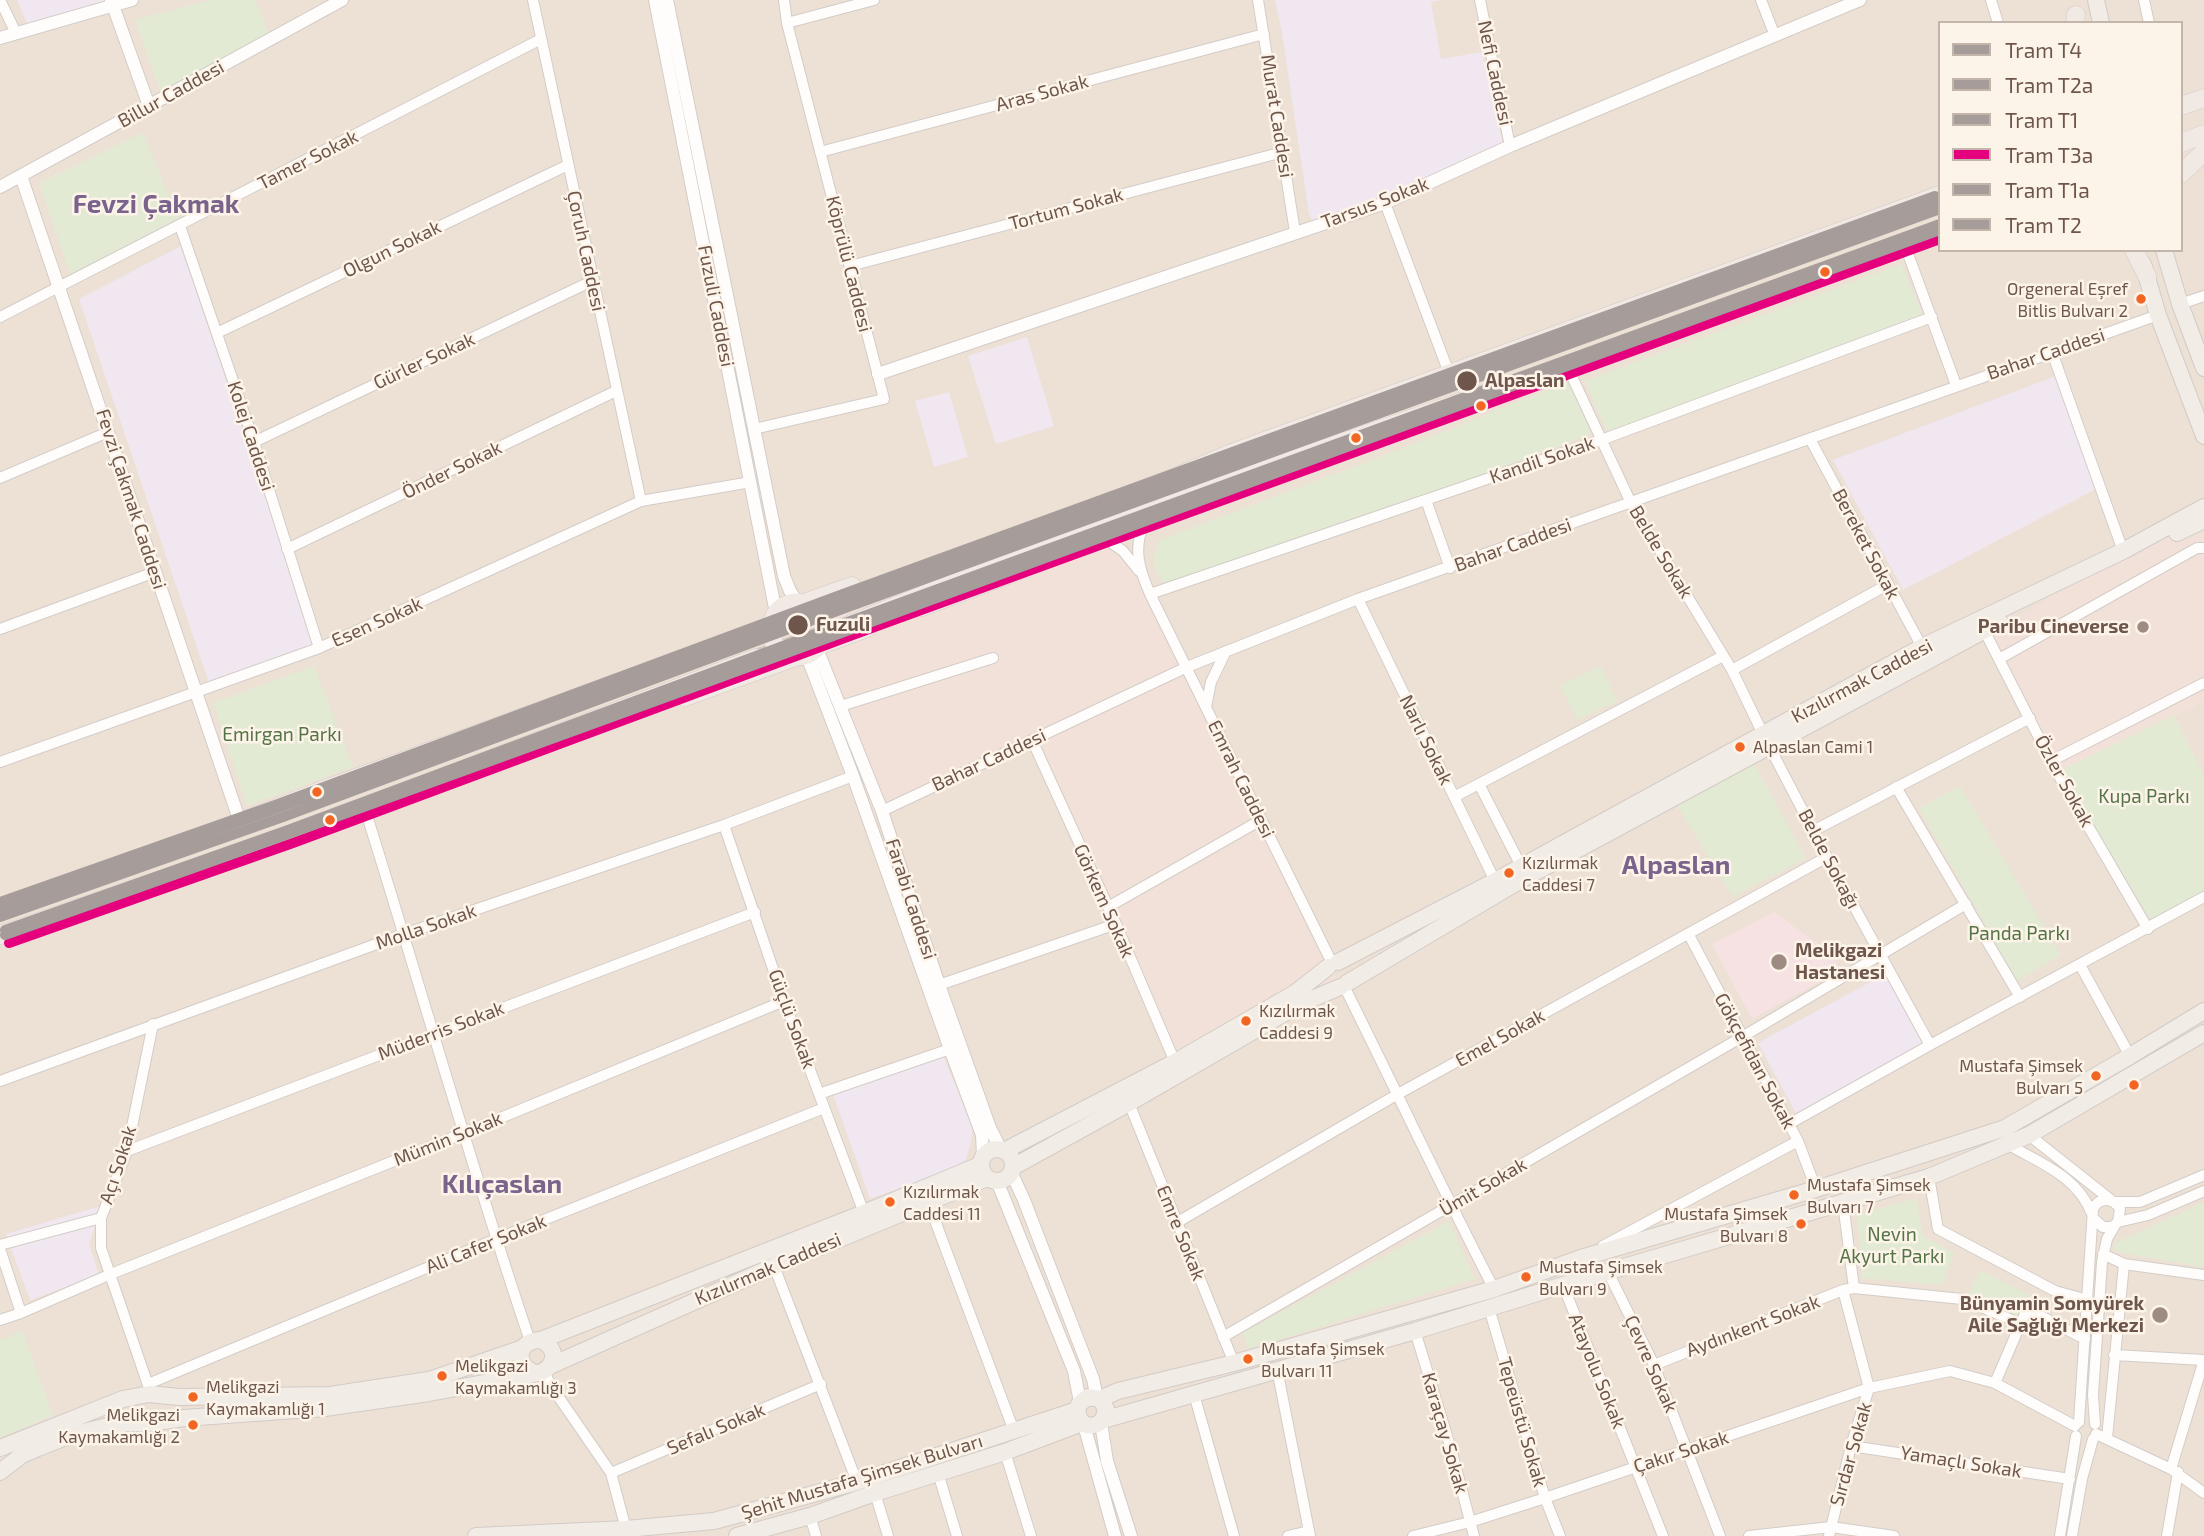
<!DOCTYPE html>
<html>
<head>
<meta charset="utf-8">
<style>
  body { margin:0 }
  #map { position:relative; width:2204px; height:1536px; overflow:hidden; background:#f5efe8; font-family:"Exo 2",sans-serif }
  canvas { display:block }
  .legend { position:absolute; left:1938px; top:21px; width:245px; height:231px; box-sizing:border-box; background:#fdf4e9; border:2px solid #c4b5aa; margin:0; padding:9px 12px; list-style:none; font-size:21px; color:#6f564c }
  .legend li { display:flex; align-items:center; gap:14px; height:35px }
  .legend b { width:35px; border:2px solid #c4b5aa }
</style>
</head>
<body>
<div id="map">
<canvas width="2204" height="1536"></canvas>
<ul class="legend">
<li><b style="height:9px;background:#a69c9a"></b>Tram T4</li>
<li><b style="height:9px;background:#a69c9a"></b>Tram T2a</li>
<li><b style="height:9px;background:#a69c9a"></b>Tram T1</li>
<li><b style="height:9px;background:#e5007d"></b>Tram T3a</li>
<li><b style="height:9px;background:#a69c9a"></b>Tram T1a</li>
<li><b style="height:9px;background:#a69c9a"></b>Tram T2</li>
</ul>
</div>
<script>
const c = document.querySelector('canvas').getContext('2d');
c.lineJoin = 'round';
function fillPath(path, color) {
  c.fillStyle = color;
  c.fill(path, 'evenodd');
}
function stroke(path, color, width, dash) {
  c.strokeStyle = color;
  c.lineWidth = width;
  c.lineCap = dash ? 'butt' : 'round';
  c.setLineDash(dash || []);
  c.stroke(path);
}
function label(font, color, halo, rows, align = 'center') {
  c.font = font + ' "Exo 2",sans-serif';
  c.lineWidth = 5;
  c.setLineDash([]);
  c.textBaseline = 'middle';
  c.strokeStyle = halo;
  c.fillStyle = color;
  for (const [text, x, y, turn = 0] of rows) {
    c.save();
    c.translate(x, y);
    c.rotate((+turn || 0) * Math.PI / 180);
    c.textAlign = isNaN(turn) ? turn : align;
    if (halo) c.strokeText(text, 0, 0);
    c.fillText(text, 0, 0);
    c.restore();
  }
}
fillPath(new Path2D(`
  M0,0H2204V509L2051,774L2204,701V1536H0ZM1940,23H2181V250H1940ZM1040,739L1338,977L1176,1070Z`), '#ede1d6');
fillPath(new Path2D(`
  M1109,509L1187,673L1338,977L1176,1070L1040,740L866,818L796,629Z
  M2204,509V701L2051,774L1985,635Z`), '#f2e1d9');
fillPath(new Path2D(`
  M17,0H106L108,6L29,28Z
  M1275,0H1441L1431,2L1441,59L1482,52L1504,149L1427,184L1319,223L1311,219L1309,214L1282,33Z
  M181,246L316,647L209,683L79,299Z
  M1027,337L1054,426L996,444L968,356Z
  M2056,376L2098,488L1903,590L1833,460Z
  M949,392L968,457L934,467L915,401Z
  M1885,974L1925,1048L1798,1117L1758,1043Z
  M943,1056L972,1125V1138L966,1159L960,1166L870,1199L833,1094Z
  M101,1206L89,1245L99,1275L30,1300L6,1234Z`), '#f1e7f0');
fillPath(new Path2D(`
  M1774,912L1831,953L1841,970L1752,1019L1712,944Z`), '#f6e2e2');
fillPath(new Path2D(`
  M210,0H255L272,41L163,99L135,20Z
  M143,133L181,225L72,279L39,183Z
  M1901,264L1923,315L1608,434L1585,381Z
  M1570,381L1591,434L1329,531L1166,588C1156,568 1148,561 1160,540L1403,448Z
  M314,666L353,767L247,806L213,703Z
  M1601,666L1617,701L1577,720L1560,685Z
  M2174,715L2204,776V891L2151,920L2062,775V770Z
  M1754,764L1806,858L1733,897L1677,805Z
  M1960,786L2061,955L2017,981L1919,808Z
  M1916,1198L1923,1236L1954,1253L1942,1285L1862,1278L1857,1215Z
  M2204,1202V1267L2116,1252L2114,1246L2117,1242Z
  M1449,1221L1475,1279L1248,1349L1243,1333Z
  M1981,1270L2029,1295L2016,1320L1968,1296Z
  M22,1331L53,1415L0,1438V1340Z`), '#e2ead4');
stroke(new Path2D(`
  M752,634L841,600
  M756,658L851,624`), '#d4c9c1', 18, [18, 9]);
const minor = new Path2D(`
  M0,0L16,33
  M533,0L641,501
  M1258,0L1295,232
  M1480,0L1510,146
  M1761,0L1775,36
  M1991,0L1998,23
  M2144,0L2149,23
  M787,23L874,0
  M820,152L1264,34
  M1385,203L1449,373
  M180,226L254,442L319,648
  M1904,243L1956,385
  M850,266L1283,152
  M2180,304L2204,296
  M0,317L541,39
  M217,333L568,165
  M2052,352L2123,551
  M1567,366L1631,503L1732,670L1763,734
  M754,429L884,399L787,23L784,0
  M1810,439L1922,647
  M254,442L594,280
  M0,478L108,432
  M1426,500L1450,568
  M1144,523C1133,549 1139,569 1150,594L1332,963
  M1106,539L1123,551L1139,571
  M287,549L616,391
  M1150,594L1601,440L1932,317
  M1358,599L1495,881
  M0,629L155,572
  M1984,630L2056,771L2148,929
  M1999,659L2197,548H2204
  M1732,670L1887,585
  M841,706L993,658
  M1206,707L1211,682L1226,651
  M1032,740L1116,924L1175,1062
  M1769,746L1827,857L1930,1045
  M2051,761L2204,683
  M0,762L319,648L641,501L751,482
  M1479,784L1521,866
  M1896,787L2020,997
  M1454,797L1723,656
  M364,806C420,984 470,1164 530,1341
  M882,811L1187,667L1358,599L2158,315
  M724,825L784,1001L864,1213
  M1813,831L2030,718
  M1108,907L1261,820
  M1689,935L1798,1141L1816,1189
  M2080,965L2130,1056
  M939,985L1116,924
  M1344,986C1394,1086 1442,1189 1494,1289
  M0,1081L404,934L724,825L853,776
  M819,1094L950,1049
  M1129,1103L1234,1363
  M1789,1124L1930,1045L2204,897
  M2029,1135L2111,1200
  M2009,1145C2042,1164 2077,1176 2092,1214
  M127,1151L755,912
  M1929,1177L1938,1229L2055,1291L2088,1300
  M928,1202L1014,1431
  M2115,1202H2140L2204,1175
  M1843,1203L1854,1288
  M2118,1222L2148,1215L2204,1191
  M1176,1223L1398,1094L1827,857
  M0,1245L101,1218
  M1603,1246L1798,1141
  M0,1249L21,1313
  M2103,1254L2124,1264L2204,1275
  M774,1266L857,1482
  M1608,1272L1654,1365L1720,1536
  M1563,1285L1663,1536
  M1489,1308L1545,1498L1560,1536
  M0,1320L21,1313L111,1274L464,1133L784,1001
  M1415,1331L1451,1449L1474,1536
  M1223,1337L1742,1037L1966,904
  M2114,1355L2204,1360
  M1654,1365L1843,1290L1854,1288L1962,1299L2019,1323
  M1277,1369L1310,1536
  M544,1371L551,1386L611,1473L626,1529
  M1995,1383L2027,1309L2085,1339
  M148,1384L496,1239L824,1108
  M149,1388L101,1248V1218L127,1151L153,1024
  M1194,1394L1234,1536
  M2079,1422L2093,1209C2099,1197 2113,1197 2120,1209L2118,1222L2112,1227H2103L2093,1218
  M2095,1424L2093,1395L2102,1262L2107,1239L2115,1225
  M2096,1434L2171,1469L2204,1493
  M2107,1438L2124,1264
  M1851,1446L2070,1479
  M1005,1452L1031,1536
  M2171,1469L2204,1360
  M611,1473L821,1384
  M938,1473L957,1536
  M875,1493L888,1536
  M810,1516L816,1536
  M1288,1536L1309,1531
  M1413,1536L1470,1522L1545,1498L1869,1388L1950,1371L1995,1383L2075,1426
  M1749,1536L1831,1527L1894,1536
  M1829,1536L1851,1446L1869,1388L1843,1290
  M2060,1536L2076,1436
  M2072,1536L2082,1479L2093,1439
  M2167,1536L2178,1472`);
const tertiary = new Path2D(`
  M111,0L149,106
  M655,0L776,613
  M667,0L784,576L790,591L798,603
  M0,38L132,0
  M21,176L240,822
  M0,187L342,0
  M878,374L1385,203L1510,146L1860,0
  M817,649L882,811L939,985L990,1128L1001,1150
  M807,656L853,776L950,1049L982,1135L983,1156
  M1011,1172L1024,1200L1093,1379L1097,1398
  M997,1181L1074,1371L1080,1402
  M1101,1423L1107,1461L1131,1536
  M1084,1425L1115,1536`);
const primary = new Path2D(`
  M2096,0L2101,23
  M2164,250L2180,304L2204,368
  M2143,264L2158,315L2204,436
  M2177,533L2204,520
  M1338,962L1495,881L1922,647L2123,551L2204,507
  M1347,983L1519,881L2000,622
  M981 1165a16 16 0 1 1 32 0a16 16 0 1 1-32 0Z
  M1004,1151L1175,1062L1295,993L1328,967
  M1013,1167L1129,1103L1300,1004L1340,987
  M552,1365L774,1266L987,1178
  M534,1373C513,1363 518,1340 541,1340L864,1213L980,1165
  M1100,1399L1118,1391L1234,1363L1494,1289L1581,1258L1816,1189L2005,1128L2130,1056L2204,1011
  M1103,1420L1106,1409L1100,1399L1088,1397L1079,1404C1073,1421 1089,1433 1103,1420L1415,1331L1563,1285L1929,1177L2029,1135L2204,1033
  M0,1448L123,1399L149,1394L179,1397L330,1395L429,1380L523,1348
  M0,1472L22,1455L38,1448L71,1435L108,1426L127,1423H151L184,1418L325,1408L429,1393L539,1373C557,1366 558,1348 541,1340
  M476,1536L626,1529L714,1521L857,1482L1077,1410
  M737,1536L810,1516L875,1493L1005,1452L1082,1423`);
const trunk = new Path2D(`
  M2075,23L2076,15
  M2181,106L2204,98
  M2181,143L2204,134
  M2181,174L2204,152
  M2134,250L2147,276
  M841,600L1131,496L1229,454L1940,195
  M804,603L852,586
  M922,607L1018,571
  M851,624C1084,528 1324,449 1562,367C1689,323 1814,276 1940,230
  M821,645L867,628
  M685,697L795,657C830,656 836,609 803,603C767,597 757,650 795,657
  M0,909L106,875L317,792L752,634
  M0,935L289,836L756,658`);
stroke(minor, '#d3ccc7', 12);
stroke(tertiary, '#d3ccc7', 14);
stroke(primary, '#d3cbc6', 18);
stroke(trunk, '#d3cbc6', 19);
stroke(minor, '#fefdfc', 10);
stroke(tertiary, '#fefdfc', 12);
stroke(primary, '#f1ece5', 16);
stroke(trunk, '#f0e9e4', 18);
stroke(new Path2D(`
  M0,917L283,817L848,607L1940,209`), '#a69c9a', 10);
stroke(new Path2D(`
  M5,930L288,830L853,620L1940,224`), '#a69c9a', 10);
stroke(new Path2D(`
  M0,902L278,804L843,594L1935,196`), '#a69c9a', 10);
stroke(new Path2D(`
  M9,943L293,843L858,633L1940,239`), '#e5007d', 10);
stroke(new Path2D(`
  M5,935C652,707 1294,464 1940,230`), '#a69c9a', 10);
stroke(new Path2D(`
  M0,907C648,679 1290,436 1935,202`), '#a69c9a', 10);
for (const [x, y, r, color] of [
  [1825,272,6,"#f26522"],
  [2141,299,6,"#f26522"],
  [1467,381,11,"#6f564c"],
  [1481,406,6,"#f26522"],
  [1356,438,6,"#f26522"],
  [798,625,11,"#6f564c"],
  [2143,627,7,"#9e8c83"],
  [1740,747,6,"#f26522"],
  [317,792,6,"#f26522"],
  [330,820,6,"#f26522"],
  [1509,873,6,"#f26522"],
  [1779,962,9,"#9e8c83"],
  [1246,1021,6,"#f26522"],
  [2096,1076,6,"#f26522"],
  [2134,1085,6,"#f26522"],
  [1794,1195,6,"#f26522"],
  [890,1202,6,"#f26522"],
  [1801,1224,6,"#f26522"],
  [1526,1277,6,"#f26522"],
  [2160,1315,9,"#9e8c83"],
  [1248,1359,6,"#f26522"],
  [442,1376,6,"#f26522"],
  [193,1397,6,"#f26522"],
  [193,1425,6,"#f26522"]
]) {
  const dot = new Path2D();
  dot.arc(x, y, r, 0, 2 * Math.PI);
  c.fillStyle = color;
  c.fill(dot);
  stroke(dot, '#fdf4e9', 2.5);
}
label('17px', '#6f564c', '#fdf4e9', [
  ["Orgeneral Eşref",2128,289,"right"],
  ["Bitlis Bulvarı 2",2128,311,"right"],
  ["Alpaslan Cami 1",1753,747],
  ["Kızılırmak",1522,863],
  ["Caddesi 7",1522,885],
  ["Kızılırmak",1259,1011],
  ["Caddesi 9",1259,1033],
  ["Mustafa Şimsek",2083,1066,"right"],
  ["Bulvarı 5",2083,1088,"right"],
  ["Mustafa Şimsek",1807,1185],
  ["Bulvarı 7",1807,1207],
  ["Kızılırmak",903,1192],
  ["Caddesi 11",903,1214],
  ["Mustafa Şimsek",1788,1214,"right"],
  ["Bulvarı 8",1788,1236,"right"],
  ["Mustafa Şimsek",1539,1267],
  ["Bulvarı 9",1539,1289],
  ["Mustafa Şimsek",1261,1349],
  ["Bulvarı 11",1261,1371],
  ["Melikgazi",455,1366],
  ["Kaymakamlığı 3",455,1388],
  ["Melikgazi",206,1387],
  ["Kaymakamlığı 1",206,1409],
  ["Melikgazi",180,1415,"right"],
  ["Kaymakamlığı 2",180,1437,"right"]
], 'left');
label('19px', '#6f564c', '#fdf4e9', [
  ["Nefi Caddesi",1495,73,78],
  ["Aras Sokak",1042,93,-15],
  ["Billur Caddesi",171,94,-29],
  ["Murat Caddesi",1277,116,81],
  ["Tamer Sokak",308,160,-27],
  ["Tarsus Sokak",1375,203,-21],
  ["Tortum Sokak",1066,209,-15],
  ["Olgun Sokak",392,249,-26],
  ["Çoruh Caddesi",586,251,78],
  ["Köprülü Caddesi",849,264,76],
  ["Fuzuli Caddesi",716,306,79],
  ["Bahar Caddesi",2046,354,-19],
  ["Gürler Sokak",424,361,-25],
  ["Kolej Caddesi",251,436,72],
  ["Kandil Sokak",1542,460,-19],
  ["Önder Sokak",452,470,-26],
  ["Fevzi Çakmak Caddesi",131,499,72],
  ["Bereket Sokak",1866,544,62],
  ["Bahar Caddesi",1513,545,-20],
  ["Belde Sokak",1661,552,59],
  ["Esen Sokak",377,622,-24],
  ["Kızılırmak Caddesi",1862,681,-28],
  ["Narlı Sokak",1426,740,64],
  ["Bahar Caddesi",989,760,-25],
  ["Emrah Caddesi",1241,779,64],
  ["Özler Sokak",2064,781,61],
  ["Belde Sokağı",1829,859,62],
  ["Farabi Caddesi",911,899,72],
  ["Görkem Sokak",1104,901,66],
  ["Molla Sokak",426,927,-19],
  ["Güçlü Sokak",792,1019,70],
  ["Müderris Sokak",441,1031,-21],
  ["Emel Sokak",1500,1038,-29],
  ["Gökçefidan Sokak",1755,1061,62],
  ["Mümin Sokak",448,1139,-22],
  ["Açı Sokak",118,1165,-72],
  ["Ümit Sokak",1483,1187,-30],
  ["Emre Sokak",1181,1233,68],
  ["Ali Cafer Sokak",486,1244,-22],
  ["Kızılırmak Caddesi",768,1269,-23],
  ["Aydınkent Sokak",1753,1326,-21],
  ["Çevre Sokak",1651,1364,66],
  ["Atayolu Sokak",1597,1371,68],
  ["Tepeüstü Sokak",1522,1422,74],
  ["Sefalı Sokak",716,1429,-23],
  ["Karaçay Sokak",1445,1433,74],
  ["Çakır Sokak",1681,1452,-18],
  ["Sırdar Sokak",1851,1454,-74],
  ["Yamaçlı Sokak",1961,1462,9],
  ["Şehit Mustafa Şimsek Bulvarı",862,1477,-17]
]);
label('bold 19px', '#6f564c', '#fdf4e9', [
  ["Alpaslan",1485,381],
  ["Fuzuli",816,625]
], 'left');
label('bold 19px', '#6f564c', '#fdf4e9', [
  ["Paribu Cineverse",2129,627],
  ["Melikgazi",1795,951,"left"],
  ["Hastanesi",1795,973,"left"],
  ["Bünyamin Somyürek",2144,1304],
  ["Aile Sağlığı Merkezi",2144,1326]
], 'right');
label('19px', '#557445', '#fdf4e9', [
  ["Emirgan Parkı",282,735],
  ["Kupa Parkı",2144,797],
  ["Panda Parkı",2019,934],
  ["Nevin",1892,1235],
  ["Akyurt Parkı",1892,1257]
]);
label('bold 26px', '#7b648c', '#fdf4e9', [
  ["Fevzi Çakmak",156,204],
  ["Alpaslan",1676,865],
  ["Kılıçaslan",502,1184]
]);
</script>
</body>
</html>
